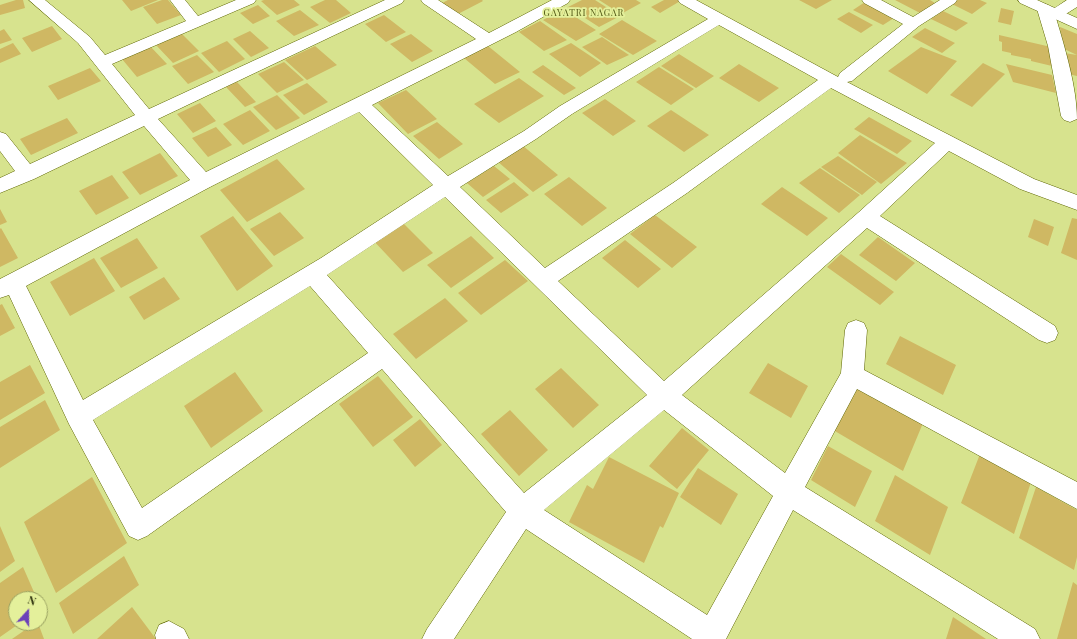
<!DOCTYPE html>
<html>
<head>
<meta charset="utf-8">
<style>
  body { margin:0 }
  #map { position:relative; width:1077px; height:639px; overflow:hidden; background:#d7e38e; font-family:"Playfair Display",serif }
  canvas { display:block }
  .north { position:absolute; left:8px; top:591px; width:40px; height:40px; box-sizing:border-box; background:#e4f09b; border:1px solid #9aa261; border-radius:50%; rotate:21deg; font-size:11px; font-weight:700; line-height:16px; text-align:center; color:#2a2e0b }
  .north::after { content:''; display:block; margin:auto; width:14px; height:18px; background:#6b41b9; clip-path:polygon(50% 0,100% 100%,50% 72%,0 100%) }
</style>
</head>
<body>
<div id="map">
<canvas width="1077" height="639"></canvas>
<div class="north">N</div>
</div>
<script>
const c = document.querySelector('canvas').getContext('2d');
c.lineJoin = 'round';
function fillPath(path, color) {
  c.fillStyle = color;
  c.fill(path, 'evenodd');
}
function stroke(path, color, width, dash) {
  c.strokeStyle = color;
  c.lineWidth = width;
  c.lineCap = dash ? 'butt' : 'round';
  c.setLineDash(dash || []);
  c.stroke(path);
}
function label(font, color, halo, rows, align = 'center') {
  c.font = font + ' "Playfair Display",serif';
  c.lineWidth = 3.5;
  c.setLineDash([]);
  c.textBaseline = 'middle';
  c.strokeStyle = halo;
  c.fillStyle = color;
  for (const [text, x, y, turn = 0] of rows) {
    c.save();
    c.translate(x, y);
    c.rotate((+turn || 0) * Math.PI / 180);
    c.textAlign = isNaN(turn) ? turn : align;
    if (halo) c.strokeText(text, 0, 0);
    c.fillText(text, 0, 0);
    c.restore();
  }
}
fillPath(new Path2D(`
  M16,0H23L25,8L0,15V5Z
  M122,0H158L131,11Z
  M162,0H168L181,15L157,24L143,7Z
  M264,0H294L300,5L277,15L261,1Z
  M325,0H336L351,13L330,23L310,7Z
  M448,0H482L483,1L458,14L442,3Z
  M582,0H595L620,16L599,27L568,7Z
  M599,0H636L641,3L621,14Z
  M664,0H682L660,13L651,7Z
  M799,0H832L816,9Z
  M895,0H930L935,3L920,13Z
  M958,0H980L987,3L972,14L952,4Z
  M865,2L894,18L883,25L853,10Z
  M258,5L270,16L253,24L240,13Z
  M1001,8L1014,11L1011,25L998,22Z
  M563,9L596,30L576,41L543,20Z
  M300,10L319,25L294,36L276,21Z
  M943,11L968,23L956,31L931,19Z
  M849,12L873,25L861,33L837,19Z
  M384,15L406,32L386,42L365,24Z
  M622,20L657,41L633,55L599,34Z
  M540,21L567,40L544,51L519,32Z
  M52,26L62,39L32,52L22,38Z
  M1060,27L1077,34V55L1062,48Z
  M925,28L955,43L942,53L912,37Z
  M4,29L12,40L0,44V31Z
  M250,31L269,48L251,57L233,39Z
  M182,34L199,51L173,63L156,45Z
  M411,34L433,51L412,62L390,44Z
  M999,35L1051,47L1052,66L1031,61V59L1011,55V53L1002,51V42L999,41Z
  M602,37L629,55L607,65L582,47Z
  M227,41L245,59L219,72L201,53Z
  M13,43L21,54L0,63V49Z
  M571,43L601,63L580,77L549,54Z
  M150,46L167,64L137,77L122,59Z
  M315,46L337,65L307,80L285,60Z
  M488,46L520,72L495,84L464,58Z
  M921,47L957,61L927,94L888,71Z
  M1064,53L1077,55V76L1068,74Z
  M679,54L714,76L696,88L661,66Z
  M197,55L214,72L188,84L172,66Z
  M284,62L304,80L277,93L258,74Z
  M983,63L1005,74L972,107L950,95Z
  M739,64L779,88L759,102L719,78Z
  M1006,64L1052,75L1056,93L1013,82Z
  M543,65L576,88L564,95L532,72Z
  M659,67L694,89L671,105L636,82Z
  M90,68L101,81L58,100L48,86Z
  M519,78L544,96L499,123L474,104Z
  M237,82L256,102L245,107L226,87Z
  M307,83L328,102L304,115L283,95Z
  M406,90L437,119L408,134L378,103Z
  M277,95L300,118L276,130L253,107Z
  M605,99L636,121L613,136L582,113Z
  M200,103L216,121L193,133L177,114Z
  M250,110L270,131L243,145L223,124Z
  M671,110L709,135L684,152L647,126Z
  M869,117L912,141L897,154L854,129Z
  M67,118L78,133L31,155L20,139Z
  M437,122L463,144L439,159L413,136Z
  M216,127L232,145L208,157L192,138Z
  M860,135L907,163L881,184L838,153Z
  M522,145L558,175L533,192L497,161Z
  M160,153L178,176L140,195L122,172Z
  M838,156L877,182L862,195L821,167Z
  M277,159L305,189L247,222L220,190Z
  M494,166L510,179L483,197L467,183Z
  M820,168L860,195L839,213L799,183Z
  M112,175L129,198L96,215L79,191Z
  M569,177L607,208L582,226L544,194Z
  M514,182L529,195L501,213L486,200Z
  M782,187L828,218L807,236L761,204Z
  M0,209L7,222L0,225Z
  M280,212L304,238L274,256L250,229Z
  M655,215L697,247L672,268L630,234Z
  M233,216L273,266L237,291L200,236Z
  M1072,218L1077,219V260L1061,253Z
  M399,219L433,253L403,272L370,237Z
  M1034,219L1054,227L1048,246L1028,237Z
  M1,228L18,258L0,267V229Z
  M471,236L494,258L451,288L427,265Z
  M878,237L915,263L896,281L859,255Z
  M137,238L158,268L121,288L100,258Z
  M625,240L661,269L638,288L602,258Z
  M841,254L894,292L880,305L827,267Z
  M94,258L115,291L70,316L50,282Z
  M505,260L528,281L481,315L458,293Z
  M164,277L180,299L144,320L129,297Z
  M445,298L468,321L416,359L393,334Z
  M2,304L15,328L0,336V305Z
  M900,336L956,365L943,395L886,364Z
  M768,363L808,386L791,418L749,393Z
  M30,365L45,393L0,420V382Z
  M561,368L599,405L573,428L535,389Z
  M235,372L263,411L211,448L184,406Z
  M378,376L413,417L373,447L339,404Z
  M851,382L923,423L903,471L828,427Z
  M45,400L60,430L0,468V427Z
  M510,410L548,450L519,476L481,434Z
  M420,419L442,445L415,467L393,440Z
  M682,428L709,450L677,489L649,466Z
  M828,446L872,471L855,507L811,480Z
  M980,454L1031,482L1014,534L961,503Z
  M609,457L679,493L663,528L660,526L644,563L569,522L587,485L593,489Z
  M698,468L738,494L721,525L680,497Z
  M895,475L948,507L930,555L875,521Z
  M92,477L127,543L56,593L24,522Z
  M1036,487L1077,510V557L1074,570L1019,538Z
  M0,526L15,561L0,572Z
  M124,556L139,585L73,634L59,603Z
  M23,567L37,599H16V623H20L0,637V583Z
  M1073,582L1077,585V639H1057Z
  M132,607L156,639H97Z
  M953,617L986,639H946Z
  M35,623H38L44,639H12Z`), '#cfb863');
const street = new Path2D(`
  M29,0H45L90,37L105,55L186,21L170,0H185L198,16L236,0H256L254,3L112,64L149,109L385,0H404L402,3L158,119L206,172L476,39L423,3L421,0H438L489,33L552,0H570L568,3L516,32L372,105L448,176L524,131L560,106L708,19L680,3L678,0H696L838,77L840,73L903,24L864,3L862,0H881L913,17L940,0H957L955,3L919,26L852,81L847,82L1034,179L1077,195V210L1020,189L949,151L880,216L1055,326L1058,333L1055,340L1047,343L1039,340L867,228L682,395L785,473L841,373L845,330L848,323L856,320L864,323L867,330L864,370L1077,482V509L857,389L805,487L1035,629L1040,639H998L793,510L726,639H692L526,529L454,639H422L427,629L506,512L382,369L147,536L138,540L129,536L69,424L9,295L0,298V279L190,180L144,126L34,179L0,193V178L15,171L0,151V132L6,134L30,164L135,115L78,43ZM719,25L818,80L673,183L545,268L460,187L536,139L572,114ZM831,88L935,143L859,212L664,381L558,281L687,193ZM359,112L433,185L321,258L83,400L26,286L210,187ZM445,197L647,395L524,493L327,275ZM310,286L368,353L142,508L93,420ZM664,410L773,496L707,615L544,510Z
  M1067,0H1077V7L1061,17L1056,18C1065,48 1077,88 1077,119L1070,122L1064,120L1061,116L1048,46L1037,9L1040,6L1045,4L1050,6L1053,9Z
  M169,621L184,629L189,639H156L155,635L159,625Z`);
const secondary = new Path2D(`
  M1018,0H1037L1077,18V29L1020,3Z`);
stroke(street, '#5d6502', 1);
stroke(secondary, '#5d6502', 1);
fillPath(street, '#fff');
fillPath(secondary, '#fff');
c.letterSpacing = '1px';
label('9px', '#4d5311', '#e4f09b', [
  ["GAYATRI NAGAR",584,13]
]);
c.letterSpacing = '0px';
</script>
</body>
</html>
